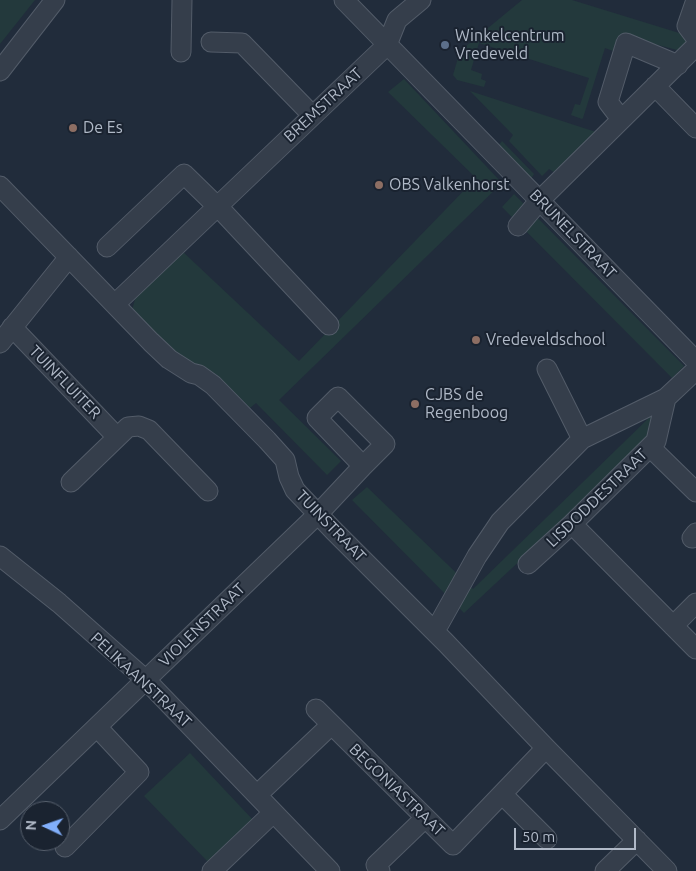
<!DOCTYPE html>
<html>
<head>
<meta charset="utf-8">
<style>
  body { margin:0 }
  #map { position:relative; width:696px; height:871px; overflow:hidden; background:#212c3b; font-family:Ubuntu,sans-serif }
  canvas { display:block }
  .north { position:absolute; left:20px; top:801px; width:50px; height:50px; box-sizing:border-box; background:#1a2330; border:1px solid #565f6c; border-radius:50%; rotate:273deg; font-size:14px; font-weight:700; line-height:20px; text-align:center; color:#b0b9c7 }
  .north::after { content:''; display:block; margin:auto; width:18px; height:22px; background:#81affb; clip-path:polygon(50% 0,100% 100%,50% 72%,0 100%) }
  .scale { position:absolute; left:514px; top:828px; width:122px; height:22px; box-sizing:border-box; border:2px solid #b0b9c7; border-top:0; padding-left:6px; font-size:15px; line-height:18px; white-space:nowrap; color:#b0b9c7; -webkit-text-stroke:4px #1a2330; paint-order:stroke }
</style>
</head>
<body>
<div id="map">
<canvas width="696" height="871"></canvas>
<div class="north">N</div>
<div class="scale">50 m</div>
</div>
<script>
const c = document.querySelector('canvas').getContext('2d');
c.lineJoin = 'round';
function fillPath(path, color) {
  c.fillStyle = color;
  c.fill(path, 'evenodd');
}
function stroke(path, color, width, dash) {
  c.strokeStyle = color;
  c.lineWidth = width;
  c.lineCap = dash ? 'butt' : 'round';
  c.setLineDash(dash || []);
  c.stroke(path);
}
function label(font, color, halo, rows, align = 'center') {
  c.font = font + ' Ubuntu,sans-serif';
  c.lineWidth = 4;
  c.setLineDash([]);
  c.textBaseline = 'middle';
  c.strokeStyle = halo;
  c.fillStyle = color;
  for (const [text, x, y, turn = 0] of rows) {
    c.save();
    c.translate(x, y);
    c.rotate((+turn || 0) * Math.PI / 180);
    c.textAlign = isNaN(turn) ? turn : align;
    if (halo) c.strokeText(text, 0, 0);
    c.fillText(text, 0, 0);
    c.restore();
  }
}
fillPath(new Path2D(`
  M0,0H35L0,44Z
  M522,0H572L689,36L690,41L681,50H677L621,35L616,52L605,48L583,118L582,119L571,115L575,104L580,105L589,78L479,43L471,70L482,74L481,79L486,81L484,87L457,80L453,75L460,51Z
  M404,79L502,183L279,400L341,461L327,475L256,403L250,408L217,375L194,364L176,353L132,310L136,296L182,251L299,361L476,178L388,92Z
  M470,91L596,132L555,173L549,169L542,176L509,141L513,135Z
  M502,141L534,174L531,179L498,146Z
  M514,194L684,366L672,378L502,207Z
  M656,411L653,436L464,613L352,500L367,487L473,589Z
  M190,753L254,821L209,863L144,796Z`), '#23393c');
const minor = new Path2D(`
  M344,0L696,361
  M696,0L687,26L696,38
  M211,42L242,43L312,115
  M181,52L182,0
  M0,71L55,0
  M655,86L696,128
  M621,119L608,102L626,43L678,65
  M0,186L151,342L169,359L191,373L199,375L213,385L267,440L285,460L289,477L295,490L333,530L446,643L546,748L667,871
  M518,226L540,200L696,46
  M107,247L184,174L225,214L329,325
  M115,304L387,45L397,20L421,0
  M12,327L117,437
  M0,343L69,257
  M547,369L582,439
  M650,447L696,492
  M71,482L128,427L139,426L149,430L208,491
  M572,524L696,649
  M692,538L696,533
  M0,556L59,603L146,680L330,871
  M528,564L572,524L656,441L666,398
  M673,626L696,603
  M433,630L439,624L477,556L500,522L582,439L666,398L696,370
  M316,709L453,845L546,748
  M502,794L547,839
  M257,795L331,725
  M0,820L318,514L363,466L317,418L338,397L385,444L363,466
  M65,847L139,772L97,727
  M212,871L273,813
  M380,871L376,865L425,818
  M605,871L637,840`);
stroke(minor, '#535c69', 21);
stroke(minor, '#353e4b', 19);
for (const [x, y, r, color] of [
  [445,45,5,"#5c6f8a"],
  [73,128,5,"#8d6e63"],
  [379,185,5,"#8d6e63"],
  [476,340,5,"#8d6e63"],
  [415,404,5,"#8d6e63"]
]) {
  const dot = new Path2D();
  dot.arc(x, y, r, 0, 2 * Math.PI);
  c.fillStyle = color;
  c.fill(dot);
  stroke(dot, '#1a2330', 2);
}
label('16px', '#b0b9c7', '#1a2330', [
  ["Winkelcentrum",455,36],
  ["Vredeveld",455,54],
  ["De Es",83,128],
  ["OBS Valkenhorst",389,185],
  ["Vredeveldschool",486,340],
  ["CJBS de",425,395],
  ["Regenboog",425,413]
], 'left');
label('16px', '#b0b9c7', '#1a2330', [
  ["BREMSTRAAT",323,105,-43],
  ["BRUNELSTRAAT",573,234,46],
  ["TUINFLUITER",65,382,46],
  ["LISDODDESTRAAT",597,498,-44],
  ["TUINSTRAAT",331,526,46],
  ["VIOLENSTRAAT",202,625,-44],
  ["PELIKAANSTRAAT",141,680,43],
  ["BEGONIASTRAAT",397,790,44]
]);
</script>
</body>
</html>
